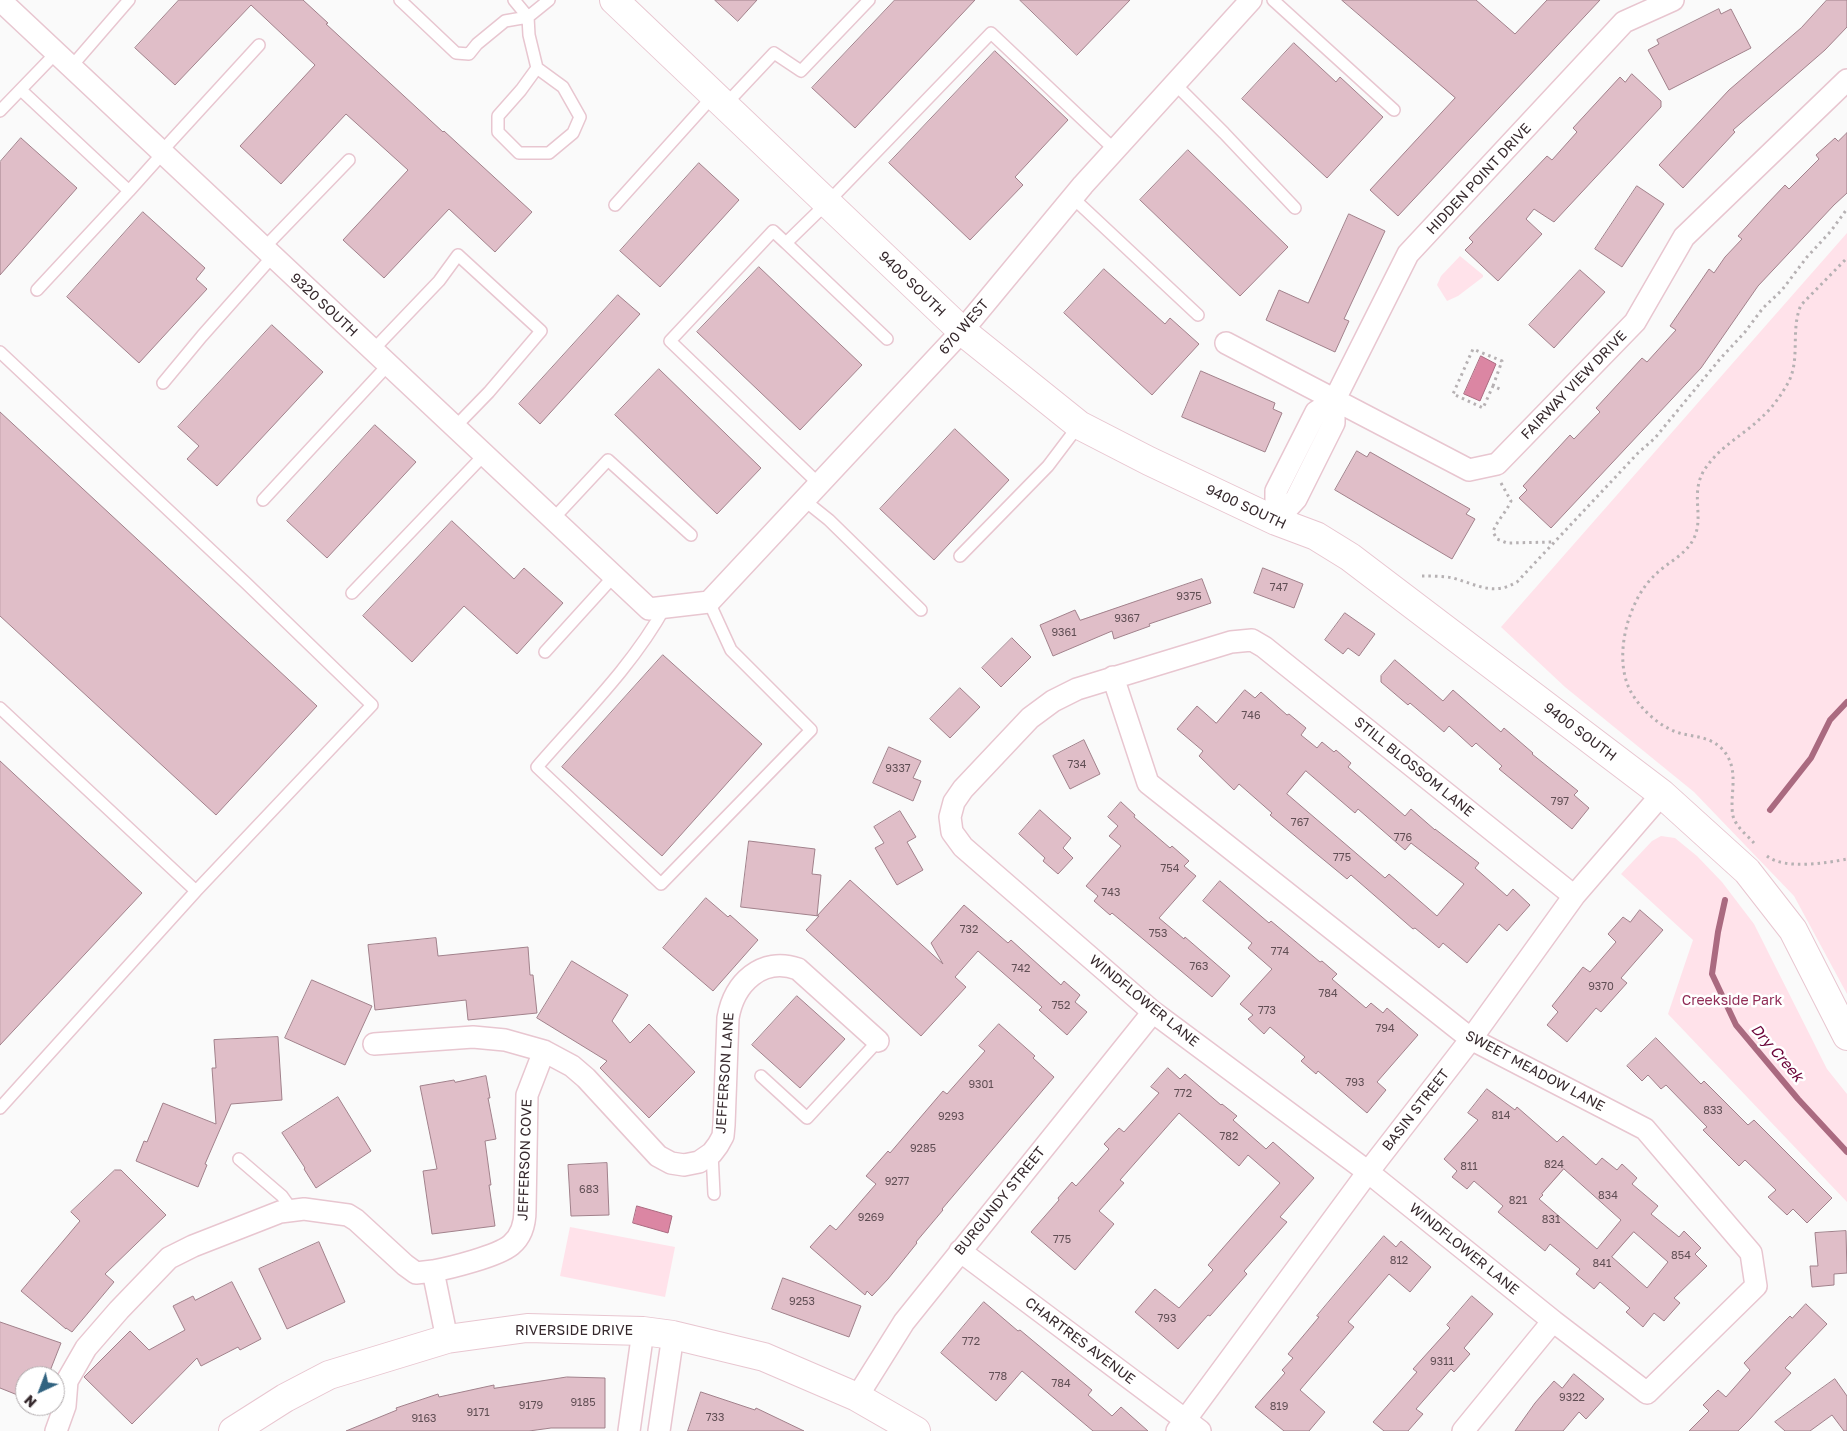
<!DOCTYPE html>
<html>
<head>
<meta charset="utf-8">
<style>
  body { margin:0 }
  #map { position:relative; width:1847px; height:1431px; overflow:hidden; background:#fafafa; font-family:"Golos Text",sans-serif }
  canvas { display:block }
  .north { position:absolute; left:15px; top:1366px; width:50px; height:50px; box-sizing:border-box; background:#fff; border:1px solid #afa9ab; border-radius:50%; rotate:223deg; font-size:14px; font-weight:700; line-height:20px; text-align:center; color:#36292d }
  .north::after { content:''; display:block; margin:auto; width:18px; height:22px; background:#316380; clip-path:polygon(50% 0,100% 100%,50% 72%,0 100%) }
</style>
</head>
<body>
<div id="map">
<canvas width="1847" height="1431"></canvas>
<div class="north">N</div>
</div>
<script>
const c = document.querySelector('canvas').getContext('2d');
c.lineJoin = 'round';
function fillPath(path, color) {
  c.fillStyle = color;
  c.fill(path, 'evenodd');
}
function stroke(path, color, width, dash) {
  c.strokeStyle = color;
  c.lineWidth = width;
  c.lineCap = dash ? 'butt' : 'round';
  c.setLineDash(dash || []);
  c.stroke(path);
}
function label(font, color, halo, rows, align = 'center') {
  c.font = font + ' "Golos Text",sans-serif';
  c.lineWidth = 5;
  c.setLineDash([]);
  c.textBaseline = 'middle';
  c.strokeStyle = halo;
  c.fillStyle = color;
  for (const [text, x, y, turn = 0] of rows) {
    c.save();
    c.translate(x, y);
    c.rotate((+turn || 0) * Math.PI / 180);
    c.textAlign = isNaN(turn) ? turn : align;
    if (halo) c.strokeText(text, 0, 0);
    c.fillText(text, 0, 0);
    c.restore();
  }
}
fillPath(new Path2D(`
  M1847,233V994L1794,896L1694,792L1565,687L1501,627Z
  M1460,256L1483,275V277L1458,296L1447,301L1437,285L1441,276Z
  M1661,836L1675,838L1697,856L1722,882L1754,924L1827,1069L1847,1094V1202L1668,1014L1693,940L1621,874L1652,841Z
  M570,1227L675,1247L665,1297L560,1276Z`), '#ffe2ea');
const water = new Path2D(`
  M1481,356L1496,364L1480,401L1464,394Z
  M637,1206L672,1216L668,1233L633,1223Z`);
fillPath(water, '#db86a3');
stroke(water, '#aa6a80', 1);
stroke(new Path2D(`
  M1770,810L1811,758L1830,720L1847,702
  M1725,900L1718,932L1712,974L1736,1025L1798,1099L1847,1152`), '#aa6a80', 6);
const building = new Path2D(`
  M179,0H303L328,23L326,24L443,132L444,131L532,212L495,252L449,209L384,278L343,240L408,170L346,114L281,184L240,146L315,65L251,5L175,85L135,48Z
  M715,0H757L738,21Z
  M895,0H975L855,128L812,88Z
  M1020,0H1130L1077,55Z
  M1342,0H1476L1515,34L1547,0H1600L1398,216L1370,190L1455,98Z
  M1827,0H1847V27L1825,50L1733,130L1735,132L1683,188L1659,165L1729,90L1801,28Z
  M1719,9L1721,14L1731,9L1751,48L1669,90L1648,50L1659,44L1657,40Z
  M1294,43L1336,82L1340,77L1383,117L1327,178L1242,99Z
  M995,51L1068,120L1015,177L1023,185L970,240L889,163Z
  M1632,74L1661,101V107L1554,222L1534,209L1526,219L1542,234L1498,281L1465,250L1473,242L1469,238L1547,156L1552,160L1577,132L1573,128L1620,77L1625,82Z
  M1847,133V193L1834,205L1758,286L1701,368L1551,528L1519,498L1527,490L1523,486L1570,435L1574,439L1600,412L1596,408L1642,358L1647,362L1676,330L1670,326L1709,269L1714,273L1725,257L1742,239L1738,236L1767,204L1785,185L1789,189L1819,159L1816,155L1835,138L1838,141Z
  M21,138L77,188L0,275V162Z
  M1188,150L1288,247L1240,296L1140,200Z
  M699,163L739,200L660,287L620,251Z
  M1637,186L1664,204L1622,267L1595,249Z
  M143,212L205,268L196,279L207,289L139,363L67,297Z
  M1349,214L1385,231L1344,319L1349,321L1335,352L1266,320L1279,290L1308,303Z
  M759,267L862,365L800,430L697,332Z
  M1104,269L1165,324L1170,318L1199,344L1152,395L1064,313Z
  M1580,270L1605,292L1554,348L1529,325Z
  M618,295L640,314L540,424L519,404Z
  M272,325L323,372L217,486L187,459L199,446L178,427Z
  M659,369L761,468L717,514L615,415Z
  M1201,371L1275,403L1273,409L1282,413L1265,452L1182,417Z
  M0,412L317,706L216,815L0,616Z
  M375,425L416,462L327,558L287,521Z
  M955,429L1009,480L934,560L880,509Z
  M1357,451L1367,457L1370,452L1470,509L1466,514L1475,519L1452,559L1335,490Z
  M452,521L514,579L524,568L563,603L517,654L464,606L412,662L363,616Z
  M1263,568L1303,584L1294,608L1254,593Z
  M1202,579L1211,603L1149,624L1150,626L1114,639L1112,631L1053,656L1040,625L1075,610L1080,620Z
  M1345,613L1375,634L1359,656L1348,648L1343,654L1325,640Z
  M1012,638L1031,657L1001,687L982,668Z
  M663,655L762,744L662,856L562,767Z
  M1395,660L1443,701L1453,690L1501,732L1504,728L1533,753L1532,754L1578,791L1574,795L1589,808L1572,829L1499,769L1502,766L1476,743L1472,747L1449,726L1444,732L1410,703L1408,705L1381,682V676Z
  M960,688L980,707L950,738L930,719Z
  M1245,690L1255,698L1261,692L1287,715L1289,714L1306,728L1301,735L1317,748L1322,742L1334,752L1336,750L1351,763L1348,767L1405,816L1411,809L1435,830V829L1479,863L1475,868L1507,896L1513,889L1530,905L1507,931L1499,924L1467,963L1443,943L1439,948L1415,928L1413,929L1351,875L1347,879L1313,851L1270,815L1272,813L1239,784L1234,790L1199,756L1203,751L1177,729L1197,706L1216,723ZM1306,771L1355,813L1358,809L1405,850L1411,843L1464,884L1437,916L1389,874L1385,878L1287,794Z
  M1084,740L1100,774L1070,789L1053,756Z
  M889,747L921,761L913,778L921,781L913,801L873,783Z
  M0,761L142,893L0,1045Z
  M1121,802L1135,815L1134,817L1170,848L1172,846L1189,861L1184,866L1196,876L1159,918L1184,939L1185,937L1230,976L1212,997L1112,913L1110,915L1094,901L1098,896L1086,886L1121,846L1109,836L1118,826L1108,817Z
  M1040,810L1071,838L1063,848L1073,858L1058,874L1043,861L1045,858L1019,834Z
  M900,811L916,837L907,842L923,870L897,885L875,848L884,843L874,827Z
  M749,841L815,849L812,874L821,875L817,916L850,880L943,964L931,943L964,905L1008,943L1011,940L1061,985L1064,981L1080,995L1075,1002L1087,1012L1067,1035L1039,1010L1042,1007L978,951L955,977L966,987L921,1036L806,930L819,916L741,907Z
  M1220,881L1269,923L1271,921L1320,962L1322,961L1337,974L1332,979L1366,1008L1371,1003L1383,1013L1387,1008L1418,1035L1377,1082L1386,1090L1367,1113L1318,1071L1316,1074L1301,1061L1305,1057L1270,1027L1264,1034L1248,1019L1253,1015L1240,1004L1272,969L1248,948L1252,943L1203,901Z
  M706,898L728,917L730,915L758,940L713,991L663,948Z
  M1640,910L1663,930L1621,978L1627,983L1601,1012L1596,1008L1567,1042L1547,1025L1558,1012L1552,1006L1583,967L1590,972L1616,942L1608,934L1623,917L1630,922Z
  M436,938L438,956L528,947L530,975H533L537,1013L468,1020L466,1000L375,1010L368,945Z
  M572,961L628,995L612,1021L630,1043L649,1024L695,1072L649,1118L600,1068L607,1061L537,1018Z
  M312,980L372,1006L345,1065L285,1038Z
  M797,996L845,1039L800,1088L752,1045Z
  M999,1024L1035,1056L1033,1058L1054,1077L942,1209L943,1210L916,1242L917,1243L888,1279L872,1296L867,1291L865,1295L810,1247L830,1225L836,1230L876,1184L866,1176L888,1151L890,1153L943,1091L947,1094L985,1051L979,1046Z
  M278,1037L282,1100L231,1104L205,1164L207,1165L198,1187L136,1161L144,1141L147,1142L163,1103L216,1124L212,1068H216L214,1040Z
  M1656,1038L1701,1084L1704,1081L1748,1125L1754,1120L1832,1198L1807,1223L1793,1209L1787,1215L1768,1197L1776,1190L1745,1160L1739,1166L1703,1130L1707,1127L1666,1085L1661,1089L1648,1075L1642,1081L1627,1066Z
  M1168,1068L1180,1079L1185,1074L1221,1105L1222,1104L1237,1116L1233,1120L1266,1149L1273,1142L1314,1178L1280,1217L1287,1222L1244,1271L1247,1274L1210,1316L1208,1315L1178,1349L1135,1312L1155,1289L1179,1308L1213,1270L1208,1265L1280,1183L1248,1155L1239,1166L1179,1113L1120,1180L1124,1183L1099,1211L1114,1224L1075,1270L1031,1232L1059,1200L1058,1198L1072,1182L1076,1186L1109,1149L1104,1144L1119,1128L1124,1132L1159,1093L1151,1087Z
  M486,1076L490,1098H488L496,1139L485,1141L491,1185H489L495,1226L432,1234L423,1171L437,1169L420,1086L454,1080L455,1082Z
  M1487,1089L1515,1110L1517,1107L1557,1142L1563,1136L1596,1165L1602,1158L1617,1170L1622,1164L1637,1178L1632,1184L1658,1206L1651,1214L1679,1237L1684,1231L1701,1248L1695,1254L1707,1266L1674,1298L1680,1303L1664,1321L1654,1313L1643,1327L1626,1312L1630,1308L1600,1282L1594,1289L1576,1274L1580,1269L1550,1244L1545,1251L1498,1212L1503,1206L1474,1181L1467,1189L1452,1177L1457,1171L1444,1159L1478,1120L1468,1113ZM1564,1169L1621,1220L1597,1249L1539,1199L1543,1195L1542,1194ZM1634,1232L1668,1262L1647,1288L1612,1257Z
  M338,1097L371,1151L316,1188L304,1169L305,1168L282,1133Z
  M607,1163L609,1215L571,1216L568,1165Z
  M115,1170H121L166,1215L105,1274L114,1282L72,1332L66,1328V1329L21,1291L80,1221L71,1212Z
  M1846,1231L1847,1273L1834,1274V1285L1812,1287L1810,1266H1818L1815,1233Z
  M1384,1236L1396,1247L1401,1241L1431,1267L1410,1292L1389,1274L1348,1322L1354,1327L1300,1390L1325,1412L1309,1431H1284L1255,1407L1285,1373L1282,1370L1293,1358L1288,1354L1319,1317L1317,1316Z
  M319,1242L345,1302L287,1329L259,1269Z
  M783,1278L861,1306L849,1337L772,1309Z
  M232,1282L261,1339L240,1350L238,1347L201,1366L197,1358L132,1424L84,1377L130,1331L149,1350L185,1330L173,1306L193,1296L195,1300Z
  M1472,1296L1493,1314L1464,1348L1470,1354L1454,1372L1451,1369L1416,1409L1423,1414L1408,1431H1384L1373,1422L1417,1372L1413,1369L1450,1328L1447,1325Z
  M984,1302L1018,1331L1020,1330L1092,1390L1088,1395L1112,1416L1121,1407L1148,1431H1093L1022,1371L996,1401L941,1353Z
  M1806,1304L1827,1324L1785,1368L1791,1373L1750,1419L1738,1431H1689L1709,1411L1703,1405L1718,1390L1726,1397L1750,1370L1744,1363L1790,1316L1792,1318Z
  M0,1322L61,1343L48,1376H25V1398L0,1388Z
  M1574,1374L1604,1399L1586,1419L1579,1412L1563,1431H1515L1535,1403L1554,1381L1562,1388Z
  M567,1377L605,1378V1428H551L529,1431H346L397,1410L396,1408L438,1394L439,1397L494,1385V1388Z
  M1835,1379L1847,1396V1431H1844L1832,1415L1810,1431H1785L1775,1422Z
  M701,1392L755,1410L756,1408L804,1431H688Z`);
fillPath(building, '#e0bec8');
stroke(building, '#a1818b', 1);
const service = new Path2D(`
  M400,0L456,53L469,54L477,44L505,21L528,17L514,0
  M1273,0L1394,110
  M71,67L129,0
  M537,68L563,87L580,117L573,133L549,153H519L498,132V116L521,90L537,68L529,35L528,17L549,0
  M1175,84L1224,133L1295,208
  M21,90L129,191L163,153
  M725,105L774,53L801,71L869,0
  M0,111L56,53
  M161,152L259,45
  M1073,198L1198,315
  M615,205L714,95
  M786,243L887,339
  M263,249L349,160
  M37,290L129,191
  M373,350L439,281L458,255L541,331L489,392L455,427
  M0,352L247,584L372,705L196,891
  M163,383L202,336L272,257
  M819,484L670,341L773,231L786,243L827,203L991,33L1115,150
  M263,500L388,365
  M804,500L829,520L921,610
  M553,519L608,460L691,535
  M960,556L1048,466L1079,425
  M352,593L484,455
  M665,607C632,667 581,716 537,767L661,884L811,730L731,650L709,602
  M545,652L614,576
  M0,708L196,891L0,1108
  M761,1076L807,1118L878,1041
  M712,1153L714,1194
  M239,1159L282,1196L292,1210`);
const minor = new Path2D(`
  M0,0L649,609L709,602L962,331L1083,185L1251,0
  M1226,343L1469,470L1497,464L1635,322L1684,237L1847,80
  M1276,521L1296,499L1334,423V401L1408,254L1624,22L1673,0
  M1276,521V491L1316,412L1334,401
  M1113,677L1148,783L1471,1039L1645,1129L1751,1253L1756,1286L1647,1393L1553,1321L1368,1172L1153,1012L963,847L952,832L950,817L954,802L963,789L1030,718L1053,701L1077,689L1231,642L1252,640L1264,647L1574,896
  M374,1044L473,1037L505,1040L544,1051L572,1066L586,1078L658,1156L671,1163L684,1165L699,1162L712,1153L718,1145L723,1136L724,1125L728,1018C734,983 762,956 798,969L878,1041
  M960,1251L1200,1431
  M433,1271C450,1268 498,1256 511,1245C522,1236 525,1224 525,1210L527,1095L544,1051
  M857,1397L904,1322L1153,1012
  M56,1431L65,1406L67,1381L86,1348L119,1310L169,1258L193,1246L280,1212L304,1209L348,1215L356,1220L405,1265L416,1273L433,1271L447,1339
  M629,1431L643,1331
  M659,1431L673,1335
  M1177,1431L1368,1172L1471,1039L1574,896L1662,794
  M1463,1431L1553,1321`);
const tertiary = new Path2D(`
  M614,0L962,331L1079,425L1149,461L1276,521L1316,536L1350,557L1662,794L1747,871L1793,930L1847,1036
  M233,1431L285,1398L329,1375L447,1339L527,1328L643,1331L673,1335L764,1357L857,1397L916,1431`);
stroke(service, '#e8c6d0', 14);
stroke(minor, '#e8c6d0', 24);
stroke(tertiary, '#e8c6d0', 30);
stroke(new Path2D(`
  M1493,386L1502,361L1473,349L1453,394L1483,408L1493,386L1500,389
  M1501,483L1511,501C1506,513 1497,520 1493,532L1497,539L1507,543L1553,542
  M1422,576C1432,576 1444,576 1453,578C1478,585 1493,596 1517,582L1638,453L1655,438L1720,359L1745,332L1763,308L1782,290L1807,257L1831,231L1847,209
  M1754,843C1747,835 1736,827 1733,816C1732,812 1732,806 1732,801C1733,783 1736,766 1724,751C1713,738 1698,737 1683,734C1662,729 1642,711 1631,692C1612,658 1628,599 1656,574C1668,562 1686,555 1694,538C1705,515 1688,491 1707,466C1722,445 1745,434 1763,416C1773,407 1781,395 1788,383C1801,359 1790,330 1801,305L1847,258
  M1767,856C1784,870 1827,863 1847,859`), '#b6b1b3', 3, [2.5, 4]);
stroke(service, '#fff', 11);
stroke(minor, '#fff', 21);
stroke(tertiary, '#fff', 28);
label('11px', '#604e54', null, [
  ["747",1279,588],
  ["9375",1189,597],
  ["9367",1127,619],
  ["9361",1064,633],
  ["746",1251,716],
  ["734",1077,765],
  ["9337",898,769],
  ["797",1560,802],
  ["767",1300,823],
  ["776",1403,838],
  ["775",1342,858],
  ["754",1170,869],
  ["743",1111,893],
  ["732",969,930],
  ["753",1158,934],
  ["774",1280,952],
  ["763",1199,967],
  ["742",1021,969],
  ["9370",1601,987],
  ["784",1328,994],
  ["752",1061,1006],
  ["773",1267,1011],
  ["794",1385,1029],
  ["793",1355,1083],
  ["9301",981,1085],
  ["772",1183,1094],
  ["833",1713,1111],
  ["814",1501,1116],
  ["9293",951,1117],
  ["782",1229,1137],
  ["9285",923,1149],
  ["824",1554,1165],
  ["811",1469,1167],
  ["9277",897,1182],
  ["683",589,1190],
  ["834",1608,1196],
  ["821",1518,1201],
  ["9269",871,1218],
  ["831",1551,1220],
  ["775",1062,1240],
  ["854",1681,1256],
  ["812",1399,1261],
  ["841",1602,1264],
  ["9253",802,1302],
  ["793",1167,1319],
  ["772",971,1342],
  ["9311",1442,1362],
  ["778",998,1377],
  ["784",1061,1384],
  ["9322",1572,1398],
  ["9185",583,1403],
  ["9179",531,1406],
  ["819",1279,1407],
  ["9171",478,1413],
  ["733",715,1418],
  ["9163",424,1419]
]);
label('14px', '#36292d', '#fff', [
  ["HIDDEN POINT DRIVE",1479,179,-47],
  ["9400 SOUTH",912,284,44],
  ["9320 SOUTH",324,305,43],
  ["670 WEST",964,327,-49],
  ["FAIRWAY VIEW DRIVE",1574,385,-46],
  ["9400 SOUTH",1246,507,25],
  ["9400 SOUTH",1580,732,37],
  ["STILL BLOSSOM LANE",1414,767,39],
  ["WINDFLOWER LANE",1144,1001,39],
  ["SWEET MEADOW LANE",1535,1071,28],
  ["JEFFERSON LANE",725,1073,-86],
  ["BASIN STREET",1416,1110,-52],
  ["JEFFERSON COVE",525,1160,-88],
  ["BURGUNDY STREET",1000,1201,-51],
  ["WINDFLOWER LANE",1464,1249,39],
  ["RIVERSIDE DRIVE",574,1331],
  ["CHARTRES AVENUE",1080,1341,37]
]);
label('14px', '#912d57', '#fff', [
  ["Creekside Park",1732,1001]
]);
label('italic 15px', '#690036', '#fff', [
  ["Dry Creek",1777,1053,49]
]);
</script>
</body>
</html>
